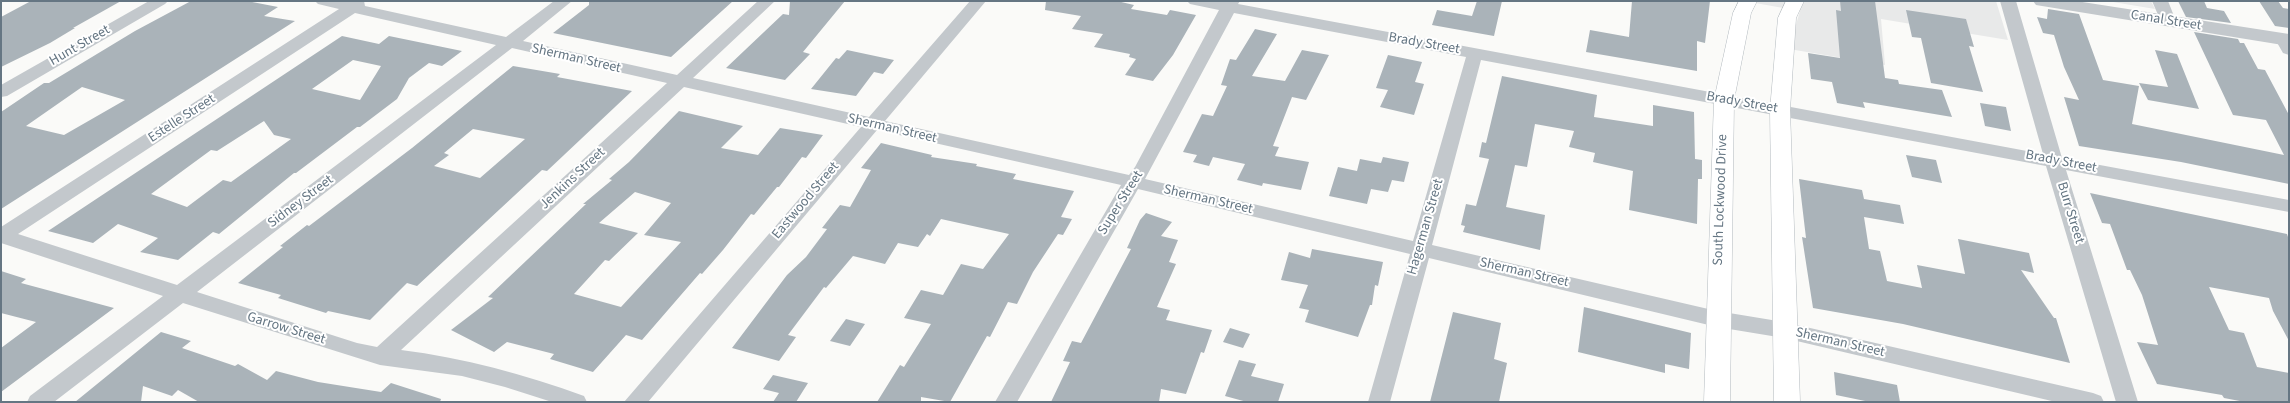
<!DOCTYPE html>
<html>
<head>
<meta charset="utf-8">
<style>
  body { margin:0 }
  #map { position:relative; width:2290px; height:403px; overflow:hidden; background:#fafaf8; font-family:"Source Sans 3",sans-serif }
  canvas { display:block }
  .frame { position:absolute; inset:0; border:2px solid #657683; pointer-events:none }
</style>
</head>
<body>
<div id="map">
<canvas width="2290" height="403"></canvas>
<div class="frame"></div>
</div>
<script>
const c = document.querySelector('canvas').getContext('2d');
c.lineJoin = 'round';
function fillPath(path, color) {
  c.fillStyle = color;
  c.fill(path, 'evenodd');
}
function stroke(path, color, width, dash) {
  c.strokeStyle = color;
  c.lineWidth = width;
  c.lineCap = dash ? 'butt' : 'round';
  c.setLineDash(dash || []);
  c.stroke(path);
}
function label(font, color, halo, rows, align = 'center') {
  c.font = font + ' "Source Sans 3",sans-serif';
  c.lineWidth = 4;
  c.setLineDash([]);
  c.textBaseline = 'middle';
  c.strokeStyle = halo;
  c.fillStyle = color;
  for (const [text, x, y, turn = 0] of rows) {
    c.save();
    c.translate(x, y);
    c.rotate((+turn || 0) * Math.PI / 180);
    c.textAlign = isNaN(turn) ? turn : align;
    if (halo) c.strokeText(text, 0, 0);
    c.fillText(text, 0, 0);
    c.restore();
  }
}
fillPath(new Path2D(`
  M1744,1H1996L2008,40L1881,19L1885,65L1789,49L1800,11Z
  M2107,1H2151L2155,9Z`), '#e8e9e9');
fillPath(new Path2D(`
  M31,1H121L73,28H75L50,43L1,67V17Z
  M191,1H247L278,7L264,16L295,21L1,209V112L44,83H49L135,31ZM82,87L125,100L64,135L26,126Z
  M589,1H733L671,57L553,33L589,5Z
  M790,1H845L803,52L810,54L785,80L726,68L783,14L789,15Z
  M1046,1H1117L1134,5L1131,9L1167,15L1170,10L1196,15L1173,55L1153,81L1125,75L1136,59L1129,57L1130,54L1094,47L1103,34L1072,29L1081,16L1045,10Z
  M1477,1H1502L1494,36L1432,25L1437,10L1472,16Z
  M1632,1H1710L1705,43L1697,41V71L1586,52L1590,30L1629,37Z
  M1840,1H1875L1885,78L1898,80L1899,84L1942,90L1952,117L1863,102L1865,108L1837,103L1832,82L1811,79L1808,53L1840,58L1836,10L1841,11Z
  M2178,1H2204L2207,8L2224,11L2231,23L2186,17Z
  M2259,1H2278L2283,8L2289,9V28L2275,26Z
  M2048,9L2079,14L2103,80L2139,86L2132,124L2284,155L2266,120L2233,115L2194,32L2238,39L2240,43H2244L2258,69L2265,70L2289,115V184L2181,162L2079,146L2064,97L2079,100L2064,67L2054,35L2043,33L2037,17L2047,19Z
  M1906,10L1966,19L1974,47L1969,46L1983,92L1931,83L1921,38L1912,37Z
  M1255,29L1277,34L1252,76L1285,81L1302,50L1329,55L1306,100L1292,97L1273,146L1279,147L1275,156L1309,162L1301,190L1263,183L1262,186L1237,180L1245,164L1213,157L1209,166L1193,162L1197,155L1183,152L1202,114L1213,116L1227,86L1221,85L1230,59L1236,60Z
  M342,36L379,44L389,36L462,51L442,66L429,63L409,78L397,99L360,127H357L296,173H294L219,234L213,232L178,260L140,252L158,238L118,224L93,243L48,231ZM353,60L381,66L360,100L312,89ZM264,121L274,135L291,139L231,182L223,180L187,207L151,194L211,150L217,151Z
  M847,50L894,60L883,74L874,72L856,96L811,89L836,58L839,59Z
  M2155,50L2177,54L2199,109L2148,100L2139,83L2168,87Z
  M1388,55L1422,62L1415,82L1424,84L1414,115L1380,107L1388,90L1376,88Z
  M513,66L560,74L557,77L632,91L547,171L542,170L417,286L407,283L370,320L328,311L326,313L278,298L281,295L238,283L283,247L280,246L307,225L309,226L412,148ZM473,129L525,139L480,178L434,166L449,155L444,153Z
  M1502,76L1597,95L1594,117L1653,126V105L1694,112L1695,159L1702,160V179H1698L1697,224L1629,210L1633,171L1593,162L1595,153L1569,147L1574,131L1535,124L1527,167L1515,165L1506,207L1545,215L1540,250L1463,232L1465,226L1461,225L1466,204L1476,206L1489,159L1479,157L1482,142L1486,143Z
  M1980,103L2006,107L2011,131L1985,126Z
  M679,111L743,126L721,148L758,155L780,128L823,135L806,158L802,157L779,187H777L754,215L751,214L723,250L702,274L700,273L642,340L626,335L593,372L550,359L554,354L507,342L494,352L451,330L493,298L488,297L586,204H583L612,180L609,179L629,162ZM635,192L671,203L644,235L681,242L621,307L574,294L605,260L609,261L638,233L599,223Z
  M881,143L932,155L931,157L977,164L976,166L1016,174L1013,179L1074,191L1061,217L1072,219L1063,235L1058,234L1033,272L1017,304L1008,302L990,337L987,336L950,402L921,397V402H877L900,365L904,367L931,324L904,318L921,290L943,295L961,264L983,269L1009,234L941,219L930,236L927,234L918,247L898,243L885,264L853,256L826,288L824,287L788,335L796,337L779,361L732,348L787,275L806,257L827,229L822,228L840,205L850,207L871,170L861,168Z
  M1906,155L1936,160L1942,183L1912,177Z
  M1383,157L1409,162L1404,182L1392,180L1388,192L1371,189L1367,204L1329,196L1338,167L1357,171L1360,159L1381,163Z
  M1799,179L1862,190L1864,199L1900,205L1904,224L1864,217L1869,249L1880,251L1887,281L1922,288L1917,265L1965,274L1958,239L2029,253L2034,273L2021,270L2054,318H2056L2070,363L1903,324L1813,308L1802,237L1806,238Z
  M2090,193L2287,234L2289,240V341L2273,311L2269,298L2209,287L2229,330L2244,333L2257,367L2289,373V402H2245L2224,398L2222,395L2157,384L2137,342L2158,345L2142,295L2130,270H2127L2110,224L2102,223Z
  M1146,213L1172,222L1161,236L1178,240L1169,262L1176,264L1157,307L1170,310L1166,320L1212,330L1204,353L1201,352L1186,394L1161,389L1159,402H1051L1070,362L1063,361L1072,341L1081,343L1131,249L1127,248L1140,220Z
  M1312,249L1383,262L1378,286L1375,285L1372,305H1370L1358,337L1305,322L1309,310L1299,308L1308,285L1281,280L1289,252L1310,258Z
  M1,271L26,279L21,283L114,308L1,392V348L36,322L1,313Z
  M1584,307L1691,333L1689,369L1665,364V373L1578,352Z
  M1453,312L1501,323L1494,359L1507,363L1499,402H1430Z
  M846,319L865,324L850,346L830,341Z
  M1230,328L1250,334L1243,348L1223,342Z
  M161,332L191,341L182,348L235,366L238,364L267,380L276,371L318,382L381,392L391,383L441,399L440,402H199L178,390L172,396L143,386L141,402H75Z
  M1239,360L1256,364L1251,376L1284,384L1278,402H1247L1225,396Z
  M1834,372L1897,385L1900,402H1870L1836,395Z
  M773,375L808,383L796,402H773L779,393L763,389Z`), '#aab3b9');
const secondary = new Path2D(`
  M1739,1H1757L1751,13L1734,100L1730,402H1704L1714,100L1733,13Z
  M1786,1H1804L1796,18L1790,110L1800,402H1774L1770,110L1778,18Z`);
stroke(secondary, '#b3babf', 1);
fillPath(new Path2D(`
  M149,1H168L165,4L7,96L1,97V85Z
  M315,1H364L365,6L506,37L554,1H572L523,41L677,75L758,1H775L693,78L869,117L970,1H986L885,121L1129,175L1135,167L1219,10L1190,4L1187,1H1240L1238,4L2043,154L2000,1H2016L2062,158L2289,200V212L2066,170L2138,402H2116L2046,166L1481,60L1432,245L1717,311L1784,322L2093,393L2101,396L2104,402H2056L1784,338L1717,327L1429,258L1390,402H1368L1410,254L1138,189L1017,402H995L1121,185L877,130L648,402H624L861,127L684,87L401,350C464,358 524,374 584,396L587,402H552L505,387L462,376L380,365L183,303L54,402H27L30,396L163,296L1,243V227L339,9L318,4ZM355,13L496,45L177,285L18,234ZM1234,13L1466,57L1413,241L1145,179ZM512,48L667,83L377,347L357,343L197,292Z
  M2152,1H2168L2176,21L2174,24H2162Z
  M2283,34L2289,36V55L2283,53L2275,39L2277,36Z`), '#c3c8cc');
fillPath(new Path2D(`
  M2033,1H2076L2289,34V46L2042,6L2036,5Z`), '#c3c8cc');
fillPath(secondary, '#fff');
label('14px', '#657683', '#fff', [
  ["Canal Street",2166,21,9],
  ["Brady Street",1424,44,10],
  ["Hunt Street",80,46,-30],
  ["Sherman Street",576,59,13],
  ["Brady Street",1742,103,10],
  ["Estelle Street",182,119,-33],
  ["Sherman Street",892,129,13],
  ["Brady Street",2061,162,11],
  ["Jenkins Street",573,179,-43],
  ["Sherman Street",1208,200,13],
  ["South Lockwood Drive",1721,200,-88],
  ["Eastwood Street",806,201,-50],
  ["Sidney Street",301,202,-37],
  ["Super Street",1121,203,-58],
  ["Burr Street",2070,213,73],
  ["Hagerman Street",1426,227,-74],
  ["Sherman Street",1524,273,13],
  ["Garrow Street",286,329,17],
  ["Sherman Street",1840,343,13]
]);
</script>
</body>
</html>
